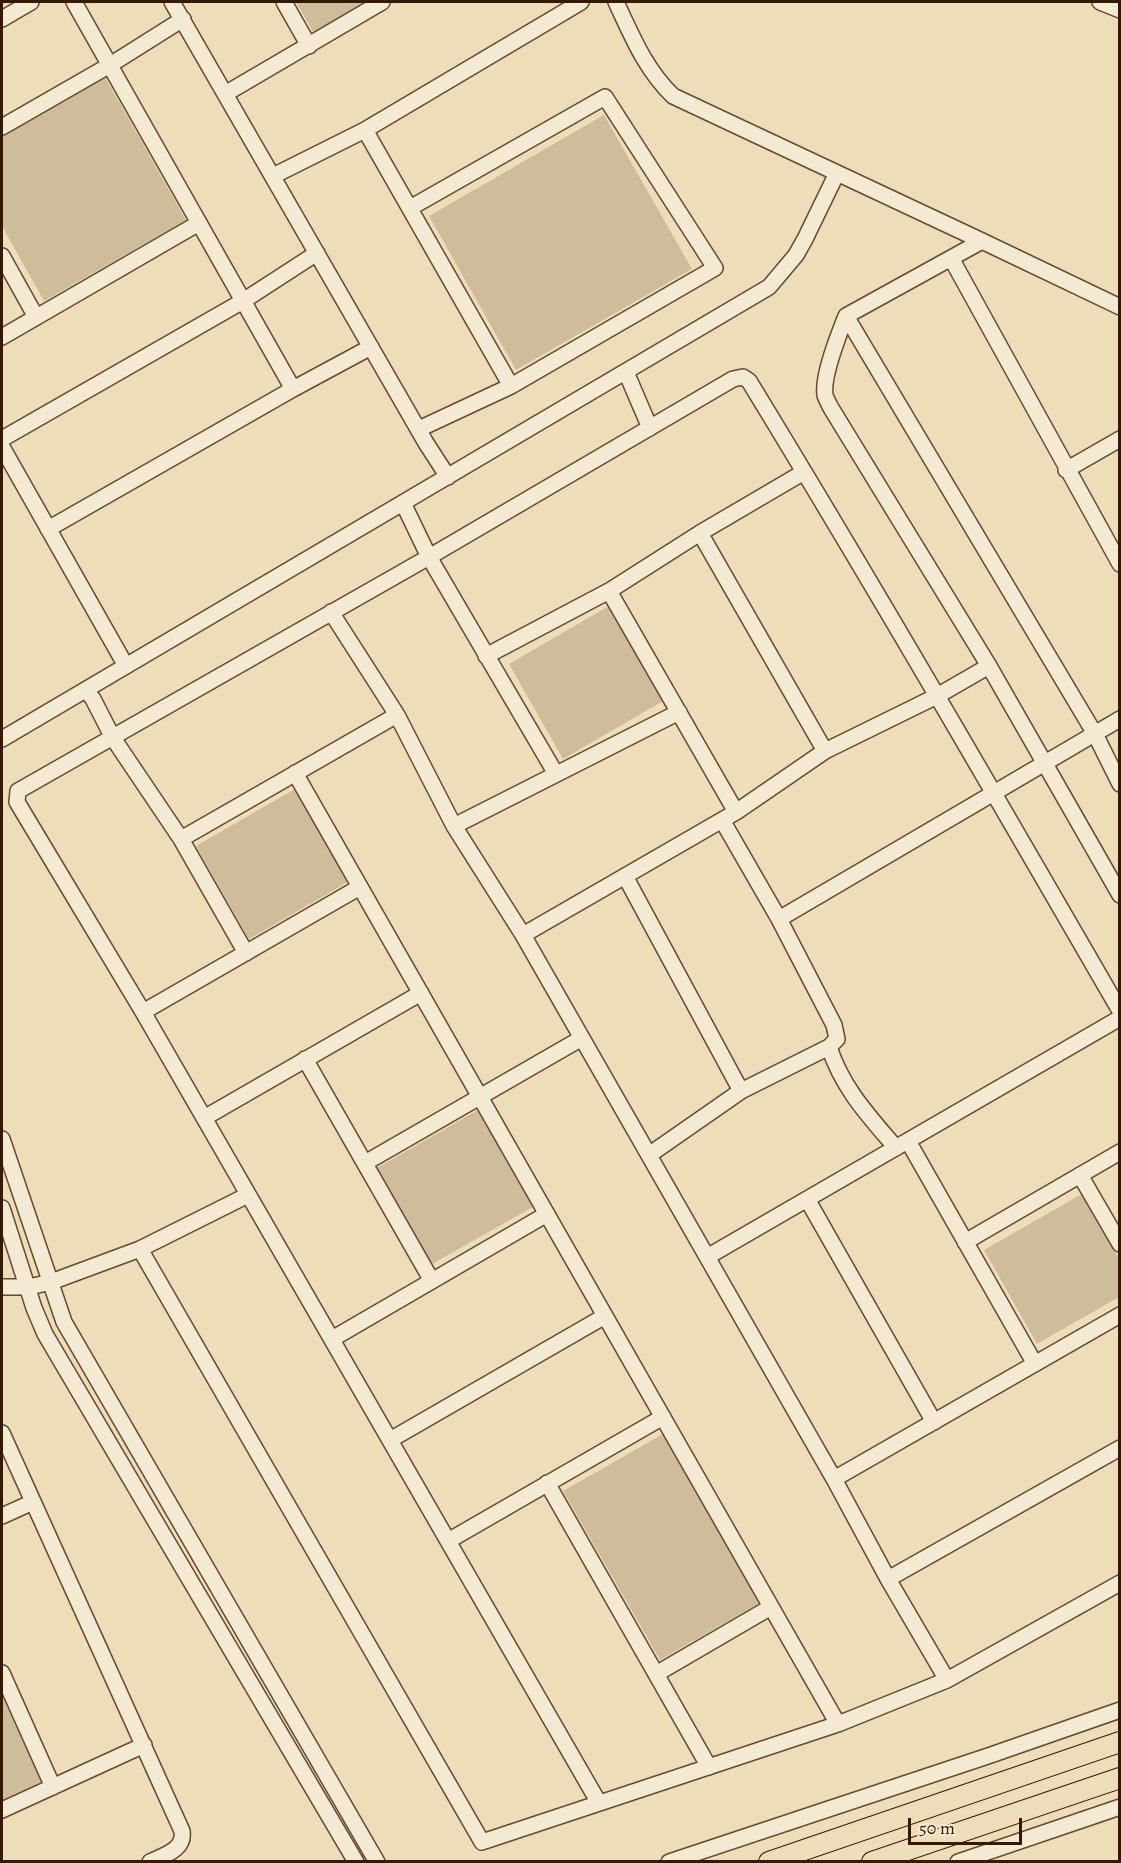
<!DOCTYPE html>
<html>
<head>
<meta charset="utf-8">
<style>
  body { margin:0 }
  #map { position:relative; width:1121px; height:1863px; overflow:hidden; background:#eeddb9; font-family:Alegreya,serif }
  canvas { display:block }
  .frame { position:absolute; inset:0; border:3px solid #361902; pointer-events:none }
  .scale { position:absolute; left:908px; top:1818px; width:114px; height:27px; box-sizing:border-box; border:3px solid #361902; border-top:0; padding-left:8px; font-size:18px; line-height:21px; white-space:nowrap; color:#361902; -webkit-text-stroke:4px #f4e9d2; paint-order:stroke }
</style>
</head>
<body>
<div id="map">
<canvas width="1121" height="1863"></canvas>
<div class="frame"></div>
<div class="scale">50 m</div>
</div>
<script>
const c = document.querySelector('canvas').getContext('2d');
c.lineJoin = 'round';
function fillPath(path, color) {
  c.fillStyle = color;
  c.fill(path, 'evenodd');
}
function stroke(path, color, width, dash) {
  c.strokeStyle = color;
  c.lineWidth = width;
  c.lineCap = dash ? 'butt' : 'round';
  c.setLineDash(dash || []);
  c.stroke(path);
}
fillPath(new Path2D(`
  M296,2H373L315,35Z
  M105,77L186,220L44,301L2,226V137Z
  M604,115L692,269L516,370L429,216Z
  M609,606L663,701L563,759L509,664Z
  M295,789L348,882L249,939L196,846Z
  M478,1110L533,1207L432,1264L377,1168Z
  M1082,1194L1119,1259V1297L1037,1344L984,1250Z
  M665,1433L761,1602L660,1660L563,1491Z
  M2,1690L43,1781L2,1800Z`), '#cfbc9a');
const minor = new Path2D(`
  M74,2L293,389
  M172,2L426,443L448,477
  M284,2L309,46
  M616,2C632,36 645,69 673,96L982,241L1120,307
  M1100,2L1120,10
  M2,19L31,2
  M225,94L382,2
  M2,127L110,65L183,19
  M365,130L511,386
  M273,176L365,130L581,2
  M410,208L605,97L715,268L511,386L419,429
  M982,241L846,316L1095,734L1120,784
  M2,256L36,317
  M951,258L1120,564
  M846,316C839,334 822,376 825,395C826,399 829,404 831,408L989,666L1120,895
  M2,337L199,223
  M626,372L650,428
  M2,439L243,301L317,253
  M2,447L126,666
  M1066,470L1120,439
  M403,503L429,557L556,774
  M48,529L293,389L371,347
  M700,533L825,751
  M609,591L736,812
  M331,612L397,715L454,826L523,935L834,1479L888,1579L947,1680
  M486,656L609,591L700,533L804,472
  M86,690L93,699L113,738L181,839L246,953
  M2,739L769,287L796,255L805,239L837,173
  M295,773L838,1724
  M454,826L679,712
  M181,839L397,715
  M625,876L741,1091
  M779,919L1120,719
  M523,935L736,812L825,751L937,696L989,666
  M143,1012L360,887
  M829,1047C843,1089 868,1115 896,1148
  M305,1059L432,1281
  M204,1118L421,993
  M2,1139L64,1322L377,1862
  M908,1141L1035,1364
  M649,1155L741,1091L829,1047L837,1039L834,1025L779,919L722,820
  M365,1163L582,1038
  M1080,1175L1120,1244
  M807,1199L934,1422
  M2,1208L34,1308L45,1334L356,1862
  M965,1242L1120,1152
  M140,1249L482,1842L838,1724L947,1680L1120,1583
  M707,1257L1120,1018
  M2,1287H29L51,1282L140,1249L248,1195
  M332,1339L547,1214
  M2,1433L182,1831C185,1850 164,1855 150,1862
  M390,1440L605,1316
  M834,1479L1120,1315
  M547,1483L656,1674L771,1607
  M2,1516L33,1502
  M448,1541L663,1417
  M888,1579L1120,1448
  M2,1673L53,1787
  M656,1674L709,1767
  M599,1803L143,1012L17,802L18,791L429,557L733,379L743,377L749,381C876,589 998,800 1120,1011
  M2,1810L144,1745
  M669,1862L988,1756L1120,1710
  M958,1862L1120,1807`);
const major = new Path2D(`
  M769,1862L1120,1742
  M872,1862L1120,1778`);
stroke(minor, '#644a30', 18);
stroke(major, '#361902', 22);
stroke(minor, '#f4e9d2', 15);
stroke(major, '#eeddb9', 20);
</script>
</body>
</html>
